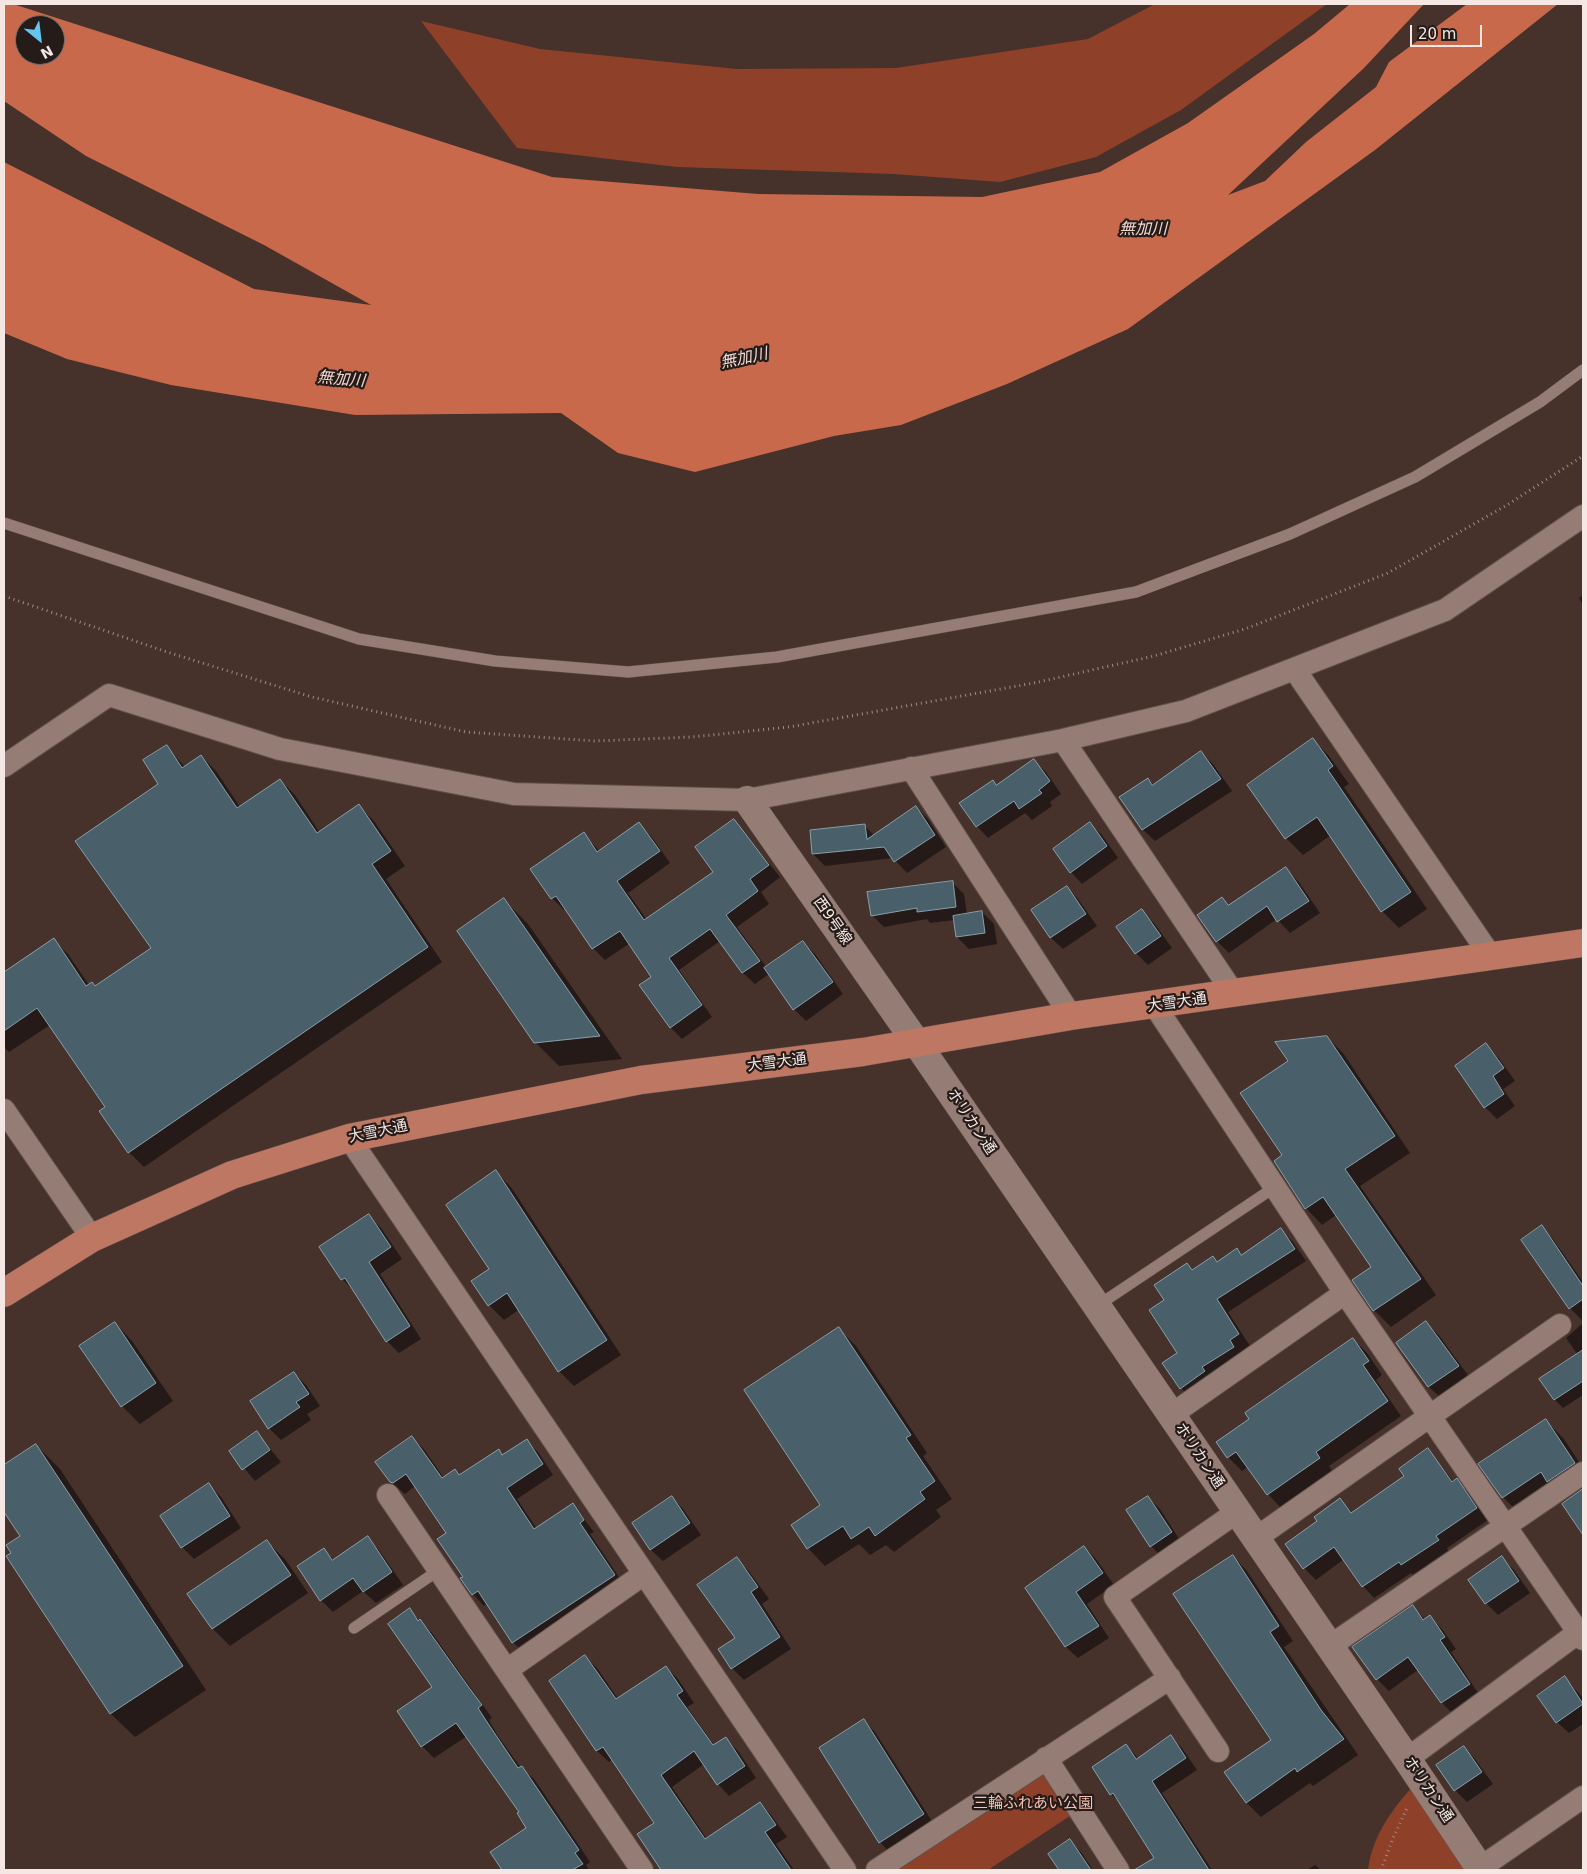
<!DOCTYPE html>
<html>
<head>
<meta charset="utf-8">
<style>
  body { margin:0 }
  #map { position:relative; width:1587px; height:1874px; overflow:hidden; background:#46312b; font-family:"DejaVu Sans",sans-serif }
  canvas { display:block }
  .frame { position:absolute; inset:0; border:5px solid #f5e7e3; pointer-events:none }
  .north { position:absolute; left:15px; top:15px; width:50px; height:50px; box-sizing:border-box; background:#251c19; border:1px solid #786d6a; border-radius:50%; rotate:151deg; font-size:14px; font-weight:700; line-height:20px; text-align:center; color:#f5e7e3 }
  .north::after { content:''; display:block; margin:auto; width:18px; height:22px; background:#64c5ee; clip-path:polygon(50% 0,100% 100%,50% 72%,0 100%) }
  .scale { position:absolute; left:1410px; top:25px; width:72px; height:22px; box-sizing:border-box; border:2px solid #f5e7e3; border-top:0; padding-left:6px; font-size:15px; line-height:18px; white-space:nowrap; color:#f5e7e3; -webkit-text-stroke:4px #251c19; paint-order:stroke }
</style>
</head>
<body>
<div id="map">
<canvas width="1587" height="1874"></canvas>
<div class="frame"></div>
<div class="north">N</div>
<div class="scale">20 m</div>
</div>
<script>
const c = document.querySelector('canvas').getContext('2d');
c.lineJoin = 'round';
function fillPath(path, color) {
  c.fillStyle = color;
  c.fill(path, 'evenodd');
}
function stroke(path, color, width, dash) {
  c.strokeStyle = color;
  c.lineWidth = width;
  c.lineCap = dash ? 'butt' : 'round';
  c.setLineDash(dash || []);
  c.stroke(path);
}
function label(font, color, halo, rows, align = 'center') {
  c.font = font + ' "DejaVu Sans","Noto Sans JP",sans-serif';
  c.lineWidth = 4.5;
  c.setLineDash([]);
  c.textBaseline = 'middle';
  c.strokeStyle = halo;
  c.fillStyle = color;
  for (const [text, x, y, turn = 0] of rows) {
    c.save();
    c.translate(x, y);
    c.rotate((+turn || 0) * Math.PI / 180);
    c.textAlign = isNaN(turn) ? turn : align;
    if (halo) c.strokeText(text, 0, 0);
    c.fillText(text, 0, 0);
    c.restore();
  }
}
fillPath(new Path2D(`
  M1155,4H1327L1181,110L1096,157L1000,182L894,174L677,167L517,148L421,21L540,49L737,69L896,68L1088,39Z
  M1046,1758L1079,1810L988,1870H877Z
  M1420,1778L1481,1870H1368C1373,1832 1395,1806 1420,1778Z`), '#8e4029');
fillPath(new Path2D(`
  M4,4H13L552,177L758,194L982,197L1100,172L1188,123L1314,34L1350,4H1424L1364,68L1228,195L1265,181L1306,142L1376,87L1389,62L1467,4H1558L1375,150L1128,329L1007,384L901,425L834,436L695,472L618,453L561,413L355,415L171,385L67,359L4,333V162L254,289L371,305L264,245L86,156L4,101ZM25,25H55V55H25Z`), '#c9694c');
fillPath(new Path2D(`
  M1583,595V605L1579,598Z
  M1312,739L1329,756L1349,784L1344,787L1427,909L1399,928L1382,911L1331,835L1303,855L1286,838Z
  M167,747L185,767L201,756L216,771L240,807L280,780L295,795L320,833L359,806L374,821L405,866L386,879L442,962L144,1167L129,1152L106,1108L50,1025L9,1052L4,1047V973L53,940L68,954L89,985L95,987L152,948L160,784Z
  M1201,752L1213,764L1232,791L1155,841L1143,830L1121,797L1148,779L1154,785Z
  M1034,761L1046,772L1061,794L1050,802L1052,806L1032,820L1025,813L988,838L977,826L997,786Z
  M916,807L928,819L946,847L907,873L893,858L825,866L813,854L865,826L874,835Z
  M734,820L780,877L761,892L769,904L737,927L767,968L803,942L815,954L843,994L806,1021L794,1009L769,974L755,984L743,973L720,941L679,970L712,1017L682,1039L670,1027L653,977L630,943L605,960L593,948L566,908L564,910L552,898L583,833L600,852L639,824L651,836L670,863L628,893L647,920L715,872Z
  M1090,824L1102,835L1118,858L1082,884L1071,872Z
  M1286,869L1298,881L1320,913L1290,933L1277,919L1229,953L1217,941L1199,915L1222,899L1229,906Z
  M952,882L964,894L967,915L982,912L994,924L997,944L969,949L957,937L954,920L930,923L927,919L884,927L872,915Z
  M1067,887L1078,899L1097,926L1063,949L1051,938L1033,910Z
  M504,900L528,924L622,1059L559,1066L535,1042Z
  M1142,911L1154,923L1172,948L1148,965L1136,953Z
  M1327,1037L1343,1053L1410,1153L1360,1186L1436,1295L1391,1327L1374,1310L1354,1280L1373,1267L1336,1215L1322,1225L1306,1208L1275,1162L1284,1155Z
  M1486,1045L1498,1057L1515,1081L1503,1089L1515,1106L1497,1119L1485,1107Z
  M496,1172L511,1187L621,1355L574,1386L559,1371L520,1309L504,1320L489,1305Z
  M369,1216L381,1228L402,1259L380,1274L421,1339L399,1353L387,1341L354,1291L342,1279L321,1248Z
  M1542,1227L1553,1239L1583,1282L1582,1320L1570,1308Z
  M1281,1230L1293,1242L1306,1261L1228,1312L1250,1346L1241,1352L1245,1359L1193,1400L1181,1388L1179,1353L1166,1300L1187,1265L1193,1271L1213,1258L1218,1263L1237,1250L1243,1256Z
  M115,1323L132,1341L173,1401L140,1424L122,1406Z
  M1426,1323L1438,1334L1470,1378L1441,1398L1429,1387L1398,1343Z
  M1582,1324L1583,1395L1563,1408L1554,1399L1578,1355L1566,1338Z
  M839,1329L856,1346L927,1453L923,1456L952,1499L936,1510L941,1517L894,1552L886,1545L870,1555L859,1544L825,1566L808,1548L822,1506Z
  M1353,1339L1367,1353L1382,1375L1376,1380L1401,1416L1329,1466L1333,1472L1281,1508L1268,1494L1248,1467L1242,1471L1228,1457Z
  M294,1373L306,1385L320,1406L307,1414L311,1420L281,1440L269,1428Z
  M1546,1421L1564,1439L1583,1468V1487L1566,1499L1558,1491L1521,1515L1503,1497Z
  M257,1433L281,1462L255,1481L230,1451Z
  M412,1437L423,1448L444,1478L460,1476L498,1451L504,1456L527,1441L538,1452L553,1475L517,1499L537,1529L573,1505L594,1532L590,1534L625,1586L524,1653L513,1642L487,1603L484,1606L473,1594L447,1533L415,1486L405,1494L391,1482Z
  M36,1445L60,1469L206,1690L135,1737L111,1714L7,1557L13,1553L22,1536L4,1509V1467Z
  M1428,1450L1454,1482L1456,1480L1468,1492L1488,1520L1447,1548L1450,1553L1414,1576L1411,1573L1374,1598L1363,1586L1344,1559L1316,1580L1304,1568L1319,1521L1340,1500L1353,1513L1406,1476Z
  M209,1485L221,1497L241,1528L194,1559L182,1547Z
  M672,1497L683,1509L701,1535L663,1561L651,1550L633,1523Z
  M1148,1497L1160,1509L1183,1545L1163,1558L1151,1546Z
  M368,1538L379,1550L403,1585L376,1603L363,1591L333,1612L321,1600L323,1549L334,1560Z
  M267,1542L285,1559L308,1593L230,1646L212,1628Z
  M1084,1547L1096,1559L1114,1585L1087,1604L1109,1638L1078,1658L1066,1647L1027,1588Z
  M1233,1556L1247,1571L1293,1641L1284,1647L1358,1755L1313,1786L1310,1783L1261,1817L1246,1802L1272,1740Z
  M1502,1558L1514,1570L1530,1593L1498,1615L1486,1603Z
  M736,1559L748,1570L769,1599L762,1604L791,1649L744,1680L732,1668L736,1638Z
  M1413,1607L1426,1620L1430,1617L1442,1629L1456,1649L1451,1652L1480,1696L1453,1714L1441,1702L1418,1670L1389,1691L1377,1679Z
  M409,1610L432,1633L492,1718L489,1720L498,1736L521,1768L534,1779L543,1792L590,1862L586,1865L589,1870H504L492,1852L528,1828L521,1812L467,1736L434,1758L422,1746L399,1712L434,1688Z
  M585,1656L597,1668L618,1699L666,1667L678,1679L694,1703L687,1707L715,1746L726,1739L738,1751L756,1778L729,1796L718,1784L704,1764L672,1787L707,1839L760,1803L771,1815L787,1837L776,1844L794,1870H675L672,1866L666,1870L655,1858L656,1823L613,1759L609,1762L597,1751L550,1681Z
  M1565,1678L1583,1698V1724L1569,1733L1557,1722Z
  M863,1720L875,1732L935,1826L891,1854L880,1842Z
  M1171,1737L1182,1748L1197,1770L1162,1793L1212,1870H1161L1121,1804L1111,1794L1093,1767L1126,1745L1138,1758Z
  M1464,1747L1475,1759L1493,1784L1467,1802L1455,1790Z
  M1070,1841L1081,1852L1093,1870H1060L1050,1854Z
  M1315,1865L1321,1870H1307Z`), '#0007');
const building = new Path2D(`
  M1313,738L1333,766L1328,770L1411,892L1381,912L1317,817L1285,839L1247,785Z
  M167,745L182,768L201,755L237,808L280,779L317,833L359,804L391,851L372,864L428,947L128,1153L99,1111L105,1107L37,1008L4,1031V972L54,938L86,986L92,982L95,986L151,948L75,841L158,784L143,760Z
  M1201,751L1221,779L1142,830L1119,797L1148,778L1152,785Z
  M1034,759L1050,781L1039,790L1042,793L1019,809L1014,801L976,827L959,803L993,780L996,785Z
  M916,806L935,835L894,862L884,847L812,854L810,830L865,824L867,839Z
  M734,819L769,865L750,879L758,891L726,915L760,961L742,973L710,929L669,958L702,1005L670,1028L639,985L651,977L620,931L592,949L556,896L551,899L530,869L584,832L597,852L639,822L660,851L617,881L644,920L713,872L695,847Z
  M1090,822L1107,846L1070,873L1053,849Z
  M1286,867L1309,901L1277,922L1267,906L1216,942L1197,915L1222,897L1228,905Z
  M953,881L956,907L917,912V908L871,916L867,892Z
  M1067,886L1086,914L1050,938L1031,910Z
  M504,898L600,1036L534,1043L457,931Z
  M1142,909L1161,936L1135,954L1116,927Z
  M982,911L985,933L956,937L953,916Z
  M803,941L833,982L793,1010L764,968Z
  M1327,1036L1395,1136L1345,1169L1421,1279L1373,1311L1352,1280L1371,1267L1323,1197L1305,1209L1274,1161L1282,1155L1240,1093L1288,1061L1275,1042Z
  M1486,1043L1504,1068L1493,1076L1504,1094L1484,1108L1455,1066Z
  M496,1170L607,1340L558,1372L507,1293L488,1306L471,1281L489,1269L446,1205Z
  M369,1214L391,1247L369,1262L410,1326L386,1342L345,1278L341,1280L319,1247Z
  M1542,1225L1583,1286V1299L1569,1309L1521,1240Z
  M1281,1228L1295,1249L1217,1299L1239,1334L1230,1340L1234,1347L1202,1367L1205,1371L1180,1389L1162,1363L1177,1353L1149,1310L1164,1300L1154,1285L1187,1263L1192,1270L1213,1256L1217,1262L1237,1248L1241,1255Z
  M1426,1321L1459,1366L1428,1387L1396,1343Z
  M115,1322L156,1383L121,1407L79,1346Z
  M839,1327L911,1435L906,1438L935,1481L920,1492L925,1499L875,1536L869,1527L851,1539L843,1526L807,1549L791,1525L820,1505L744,1390Z
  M1353,1338L1369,1361L1363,1365L1388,1401L1316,1452L1320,1458L1267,1495L1236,1452L1227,1458L1216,1442L1249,1419L1245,1413Z
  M1583,1350V1381L1554,1400L1539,1379Z
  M294,1372L309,1394L296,1402L300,1407L268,1429L250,1401Z
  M1546,1419L1575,1463L1547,1482L1541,1472L1502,1498L1478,1464Z
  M257,1431L270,1450L242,1470L229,1451Z
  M412,1436L442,1478L455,1469L459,1475L499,1449L502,1455L527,1439L543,1464L507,1488L534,1529L573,1503L584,1520L580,1523L615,1575L512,1643L478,1591L472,1595L460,1578L463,1577L437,1539L446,1533L406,1474L393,1483L390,1482L375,1462Z
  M36,1444L183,1666L110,1714L6,1556L11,1553L6,1545L20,1536L4,1512V1465Z
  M1428,1448L1452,1482L1457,1478L1477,1508L1436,1536L1439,1540L1401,1565L1399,1562L1362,1587L1334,1547L1303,1569L1285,1544L1317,1521L1314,1517L1340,1498L1351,1513L1404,1476L1399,1469Z
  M209,1483L230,1516L181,1548L160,1516Z
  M1583,1489V1535L1562,1504Z
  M672,1496L690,1523L650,1550L632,1523Z
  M1148,1496L1172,1532L1150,1547L1126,1510Z
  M368,1536L392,1572L363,1592L353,1578L320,1601L297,1566L324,1548L332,1560Z
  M267,1540L291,1575L212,1629L187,1594Z
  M1084,1546L1103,1573L1076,1592L1099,1626L1065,1647L1025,1588Z
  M1233,1555L1279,1626L1270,1632L1321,1710L1344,1739L1297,1772L1295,1768L1246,1803L1224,1772L1271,1740L1173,1594Z
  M1502,1556L1519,1581L1485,1604L1468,1580Z
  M737,1557L758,1587L751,1592L780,1637L731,1669L718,1649L735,1638L697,1585Z
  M1413,1605L1423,1620L1430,1615L1445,1637L1440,1640L1470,1684L1441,1703L1408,1657L1376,1680L1352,1647Z
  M410,1608L418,1621L420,1619L470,1689L482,1705L478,1708L487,1722L518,1768L522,1766L579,1850L575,1853L583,1864L572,1870H502L490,1852L526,1828L517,1813L519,1812L456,1723L421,1747L397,1711L432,1687L388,1624Z
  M585,1655L616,1699L666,1666L683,1691L677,1695L713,1745L726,1737L745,1766L717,1785L694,1751L661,1775L705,1839L760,1802L776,1825L765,1832L791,1870H661L637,1834L654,1823L603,1747L596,1751L549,1681Z
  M1565,1676L1583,1704L1556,1723L1537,1696Z
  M864,1719L924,1814L879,1843L819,1748Z
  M1171,1735L1186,1758L1152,1781L1209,1870H1134L1154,1858L1113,1793L1110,1795L1092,1767L1126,1744L1136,1759Z
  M1464,1746L1482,1772L1454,1791L1436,1765Z
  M1070,1839L1091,1870H1059L1048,1854Z`);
fillPath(building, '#495f6a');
stroke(building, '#88a0ab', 1);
const lane = new Path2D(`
  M4,523L359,639L495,661L628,672L777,657L1136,592L1290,534L1415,477L1540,402L1583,370
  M1097,1306L1275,1187
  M354,1628L439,1570`);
const street = new Path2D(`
  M1295,670L1492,958
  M1063,740L1234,994
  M4,766L109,695L280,749L514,794L747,800L1063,740L1186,711L1445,610L1583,516
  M911,768L1071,1016
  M1155,1006L1345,1293L1583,1639
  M4,1110L92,1238
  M349,1138L845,1870
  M1171,1415L1345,1293
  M388,1495L642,1870
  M1256,1538L1560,1325
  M1330,1646L1583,1473
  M507,1670L644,1574
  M1218,1751L1115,1597L1237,1512
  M1046,1758L1118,1870
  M1407,1759L1583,1629
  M1480,1868L1583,1797
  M877,1870L1170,1678`);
const secondary = new Path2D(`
  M747,800L916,1042L1407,1759L1481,1870`);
const highway = new Path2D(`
  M4,1293L92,1238L232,1175L349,1138L641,1080L863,1052L1071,1016L1583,943`);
stroke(lane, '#604f4a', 12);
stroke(street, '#604f4a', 24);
stroke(secondary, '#604f4a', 29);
stroke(highway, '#604f4a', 29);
stroke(new Path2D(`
  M4,596L167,652L312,697L466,732L595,741L692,737L789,727L1034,683L1154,656L1245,629L1388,573L1507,505L1583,456
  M1381,1870L1393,1838L1408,1806`), '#9e8d88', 3, [1, 4]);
stroke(lane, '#957d76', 11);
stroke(street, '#957d76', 22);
stroke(secondary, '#957d76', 28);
stroke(highway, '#be7762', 28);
label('15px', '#f5e7e3', '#251c19', [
  ["西9号線",832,921,55],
  ["大雪大通",1177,1003,-8],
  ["大雪大通",777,1063,-7],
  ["ホリカン通",971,1122,56],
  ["大雪大通",378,1132,-12],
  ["ホリカン通",1199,1456,56],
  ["ホリカン通",1428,1790,56]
]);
label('15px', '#f4c0b1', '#251c19', [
  ["三輪ふれあい公園",1033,1804]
]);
label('italic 16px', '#f3d8d0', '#251c19', [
  ["無加川",1143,230],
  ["無加川",744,359,-12],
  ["無加川",341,380,5]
]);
</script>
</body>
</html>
